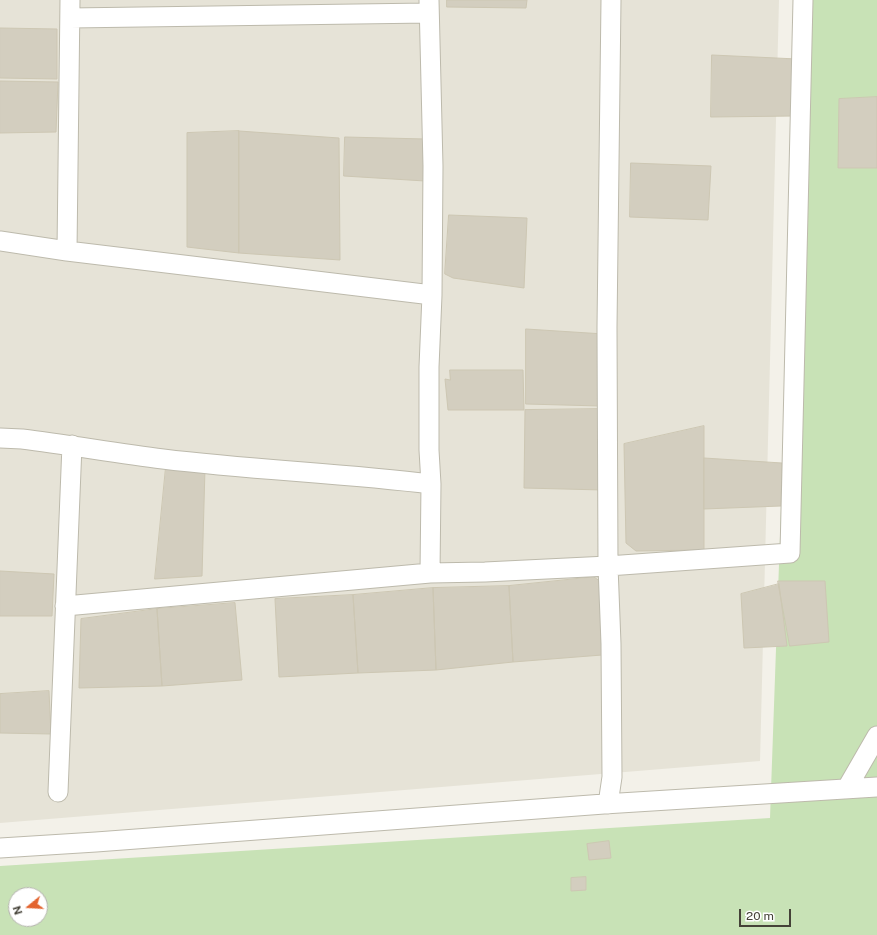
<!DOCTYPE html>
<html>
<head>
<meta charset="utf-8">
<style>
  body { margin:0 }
  #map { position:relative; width:877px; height:935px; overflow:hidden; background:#f3f1e9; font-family:"Public Sans",sans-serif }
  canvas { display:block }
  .north { position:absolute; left:8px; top:887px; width:40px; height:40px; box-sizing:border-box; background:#fff; border:1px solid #b5b3af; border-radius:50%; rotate:252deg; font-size:11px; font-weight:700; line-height:16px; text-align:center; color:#454238 }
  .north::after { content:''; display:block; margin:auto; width:14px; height:18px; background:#e3642f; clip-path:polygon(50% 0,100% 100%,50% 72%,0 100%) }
  .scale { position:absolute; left:739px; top:909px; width:52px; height:18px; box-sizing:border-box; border:2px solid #454238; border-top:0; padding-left:5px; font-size:12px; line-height:14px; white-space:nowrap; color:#454238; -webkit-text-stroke:3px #fff; paint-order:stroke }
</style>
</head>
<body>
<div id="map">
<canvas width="877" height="935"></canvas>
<div class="north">N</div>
<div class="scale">20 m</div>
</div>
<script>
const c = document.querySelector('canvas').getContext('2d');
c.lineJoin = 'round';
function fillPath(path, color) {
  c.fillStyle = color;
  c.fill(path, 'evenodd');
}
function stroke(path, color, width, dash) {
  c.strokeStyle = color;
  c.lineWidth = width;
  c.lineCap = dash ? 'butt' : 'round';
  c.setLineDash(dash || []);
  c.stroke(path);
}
fillPath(new Path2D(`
  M0,0H779L760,761L0,823Z`), '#e6e3d7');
fillPath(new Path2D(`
  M799,0H877V935H0V866L770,818ZM16,895H40V919H16Z`), '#c8e2b6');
const building = new Path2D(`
  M447,0H527L526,8L447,7Z
  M0,28L57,29V79L0,78Z
  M712,55L797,59L795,116L711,117Z
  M0,81L58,82L56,132L0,133Z
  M877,97V168H838L839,99Z
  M239,131L339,138L340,260L239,253Z
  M239,131V253L187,247V133Z
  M345,137L425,139V181L344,176Z
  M631,163L711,166L708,220L630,217Z
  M449,215L527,218L524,288L453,278L445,274Z
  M526,329L604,334L600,406L526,404Z
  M450,370H523L524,410H448L445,379L450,380Z
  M601,409L603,490L524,488L525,410Z
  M704,426V550L636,551L626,543L624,444Z
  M704,458L782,463L781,506L704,509Z
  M166,467L205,468L202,576L155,579Z
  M0,571L54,574L52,616H0Z
  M594,577L601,582L602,655L513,662L509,586Z
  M778,581H825L829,642L790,646Z
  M779,584L787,646L744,648L741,594Z
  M509,586L513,662L436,670L433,588Z
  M433,588L436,670L358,673L353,595Z
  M353,595L358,673L279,677L275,599Z
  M235,603L242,680L162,686L157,609Z
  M157,609L162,686L79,688L81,619Z
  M49,691L51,734L0,733V694Z
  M609,841L611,858L589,860L587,844Z
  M586,877V890L571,891V878Z`);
fillPath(building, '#d3cebf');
stroke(building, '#cdc7b3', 1);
const minor = new Path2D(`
  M429,0L433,166L432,295L429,367V450L431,484L430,573L485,572L608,566L790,553L803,0
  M70,18L428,13
  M0,241L67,251L432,295
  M67,251L70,0
  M0,438L22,439C69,445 116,453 163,459C252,470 342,473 431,484
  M65,606L430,573
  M847,788L877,736
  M58,792L72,445
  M608,804L612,777L611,644L608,566L607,327L611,0
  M0,848L96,842L604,804L877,787`);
stroke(minor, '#bdbaac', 21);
stroke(minor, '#fff', 19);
</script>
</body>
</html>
